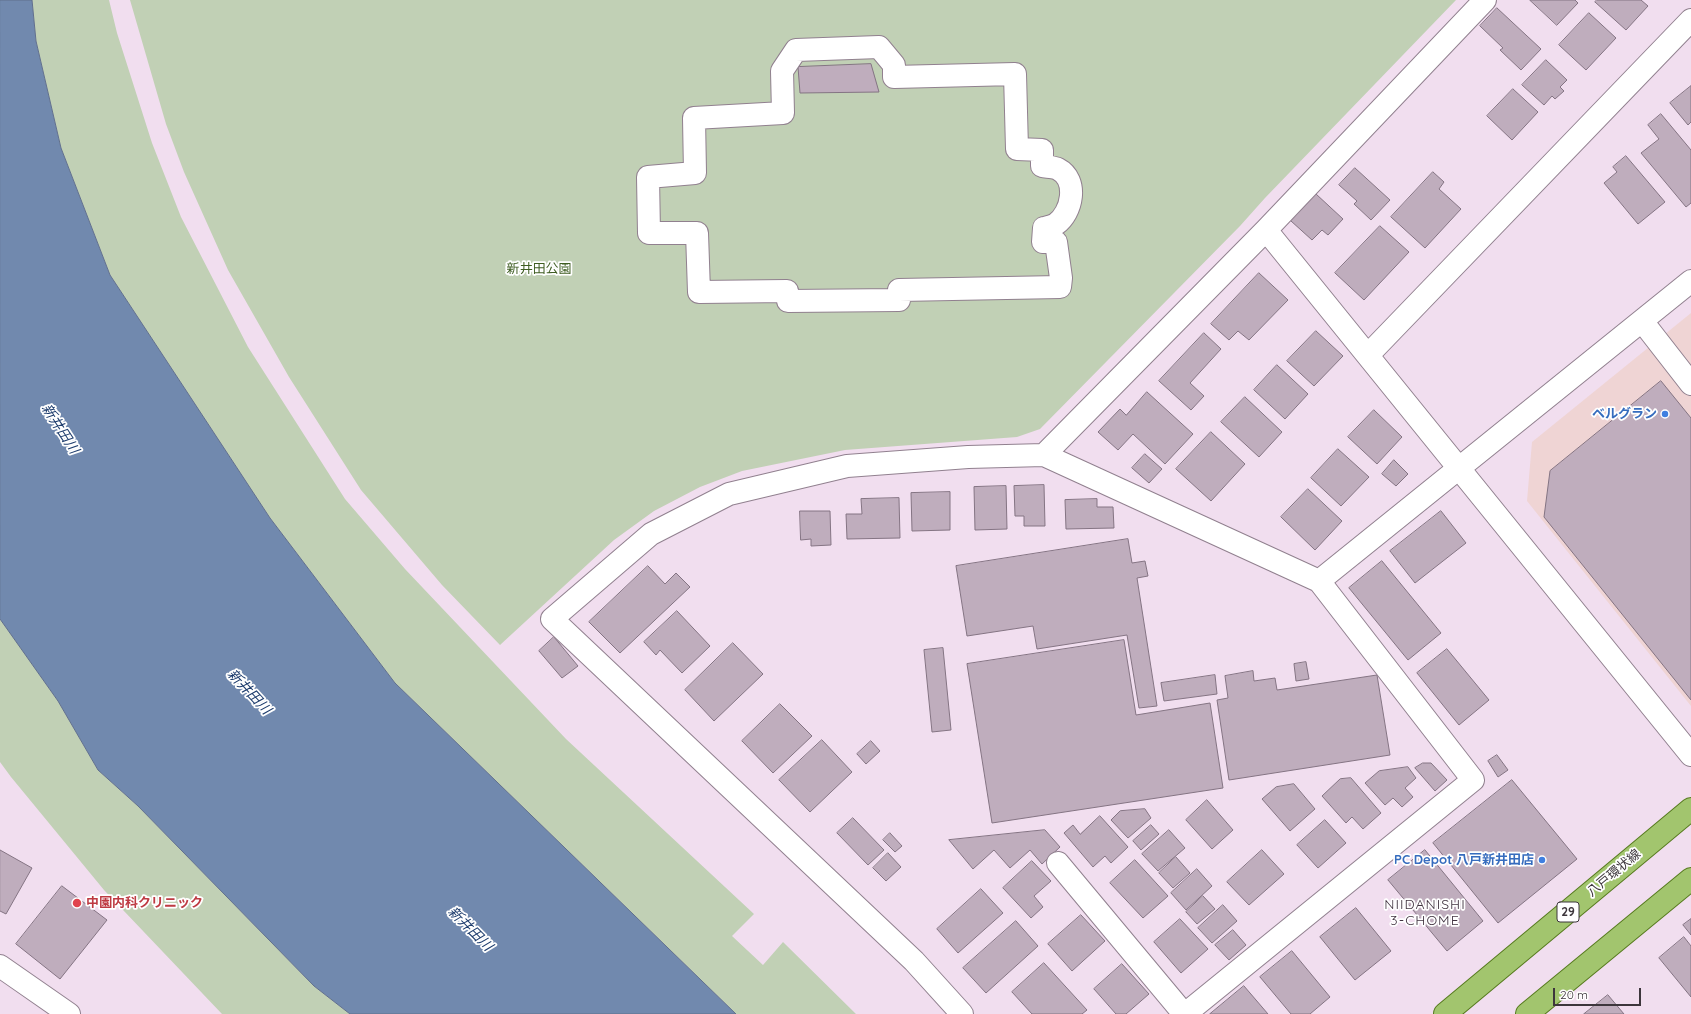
<!DOCTYPE html>
<html>
<head>
<meta charset="utf-8">
<style>
  body { margin:0 }
  #map { position:relative; width:1691px; height:1014px; overflow:hidden; background:#f1deef; font-family:Quicksand,sans-serif }
  canvas { display:block }
  .scale { position:absolute; left:1553px; top:988px; width:88px; height:18px; box-sizing:border-box; border:2px solid #3d363c; border-top:0; padding-left:5px; font-size:12px; line-height:14px; white-space:nowrap; color:#3d363c; -webkit-text-stroke:3px #fff; paint-order:stroke }
</style>
</head>
<body>
<div id="map">
<canvas width="1691" height="1014"></canvas>
<div class="scale">20 m</div>
</div>
<script>
const c = document.querySelector('canvas').getContext('2d');
c.lineJoin = 'round';
function fillPath(path, color) {
  c.fillStyle = color;
  c.fill(path, 'evenodd');
}
function stroke(path, color, width, dash) {
  c.strokeStyle = color;
  c.lineWidth = width;
  c.lineCap = dash ? 'butt' : 'round';
  c.setLineDash(dash || []);
  c.stroke(path);
}
function label(font, color, halo, rows, align = 'center') {
  c.font = font + ' Quicksand,"Noto Sans JP",sans-serif';
  c.lineWidth = 3.5;
  c.setLineDash([]);
  c.textBaseline = 'middle';
  c.strokeStyle = halo;
  c.fillStyle = color;
  for (const [text, x, y, turn = 0] of rows) {
    c.save();
    c.translate(x, y);
    c.rotate((+turn || 0) * Math.PI / 180);
    c.textAlign = isNaN(turn) ? turn : align;
    if (halo) c.strokeText(text, 0, 0);
    c.fillText(text, 0, 0);
    c.restore();
  }
}
fillPath(new Path2D(`
  M1691,313V706L1527,501L1532,442Z`), '#efd4d4');
fillPath(new Path2D(`
  M32,0H109L117,33L152,143L181,217L248,347L345,499L405,569L566,739L754,914L732,936L763,965L783,942L856,1014H736L395,683L270,518L110,275L61,148L36,41Z
  M130,0H1456L1265,198L1240,226L1040,429L1017,437L845,450L742,471L700,487L654,511L614,540L500,645L442,585L361,490L289,377L228,270L184,172L166,124Z
  M0,619L58,701L98,770L138,806L314,986L350,1014H222L104,890L11,777L0,762Z`), '#c1d0b5');
const water = new Path2D(`
  M0,0H32L36,41L61,148L110,275L270,518L395,683L736,1014H350L314,986L138,806L98,770L58,701L0,619Z`);
fillPath(water, '#7189ae');
stroke(water, '#61708c', 1);
const building = new Path2D(`
  M1530,0H1575L1578,3L1557,25Z
  M1597,0H1641L1648,6L1626,30L1595,2Z
  M1497,8L1541,49L1521,70L1500,50L1503,48L1480,26Z
  M1589,13L1616,38L1586,70L1559,45Z
  M1546,60L1567,80L1560,87L1564,91L1555,99L1552,96L1544,105L1522,85Z
  M871,64L879,92L800,93L798,67Z
  M1691,86V122L1688,125L1670,103Z
  M1513,89L1538,112L1512,140L1487,116Z
  M1661,114L1691,150V203L1686,207L1641,153L1659,139L1648,125Z
  M1626,156L1665,202L1638,224L1604,183L1617,172L1613,167Z
  M1355,168L1390,200L1371,220L1354,204L1357,201L1339,185Z
  M1433,172L1444,182L1439,189L1461,209L1425,248L1391,217Z
  M1316,194L1343,219L1328,235L1322,230L1312,240L1291,221Z
  M1380,226L1409,252L1364,300L1335,273Z
  M1259,273L1288,300L1249,340L1238,331L1229,340L1211,324Z
  M1316,331L1343,356L1314,386L1287,361Z
  M1204,333L1221,349L1190,383L1204,396L1191,410L1159,381Z
  M1277,365L1308,394L1285,419L1254,390Z
  M1661,381L1691,418V700L1544,517L1550,471Z
  M1147,392L1193,434L1165,464L1133,434L1118,450L1098,432L1120,409L1126,415Z
  M1245,397L1282,432L1259,457L1221,422Z
  M1374,410L1402,437L1377,464L1348,437Z
  M1211,432L1245,464L1211,501L1176,469Z
  M1338,449L1369,477L1341,506L1311,478Z
  M1145,454L1162,469L1149,483L1132,468Z
  M1394,460L1408,474L1396,486L1382,474Z
  M1044,485L1045,526H1024V516H1015L1014,486Z
  M1006,486L1007,529L975,530L974,487Z
  M1308,489L1342,521L1315,550L1281,517Z
  M950,492V530L912,531L911,493Z
  M899,498L900,538L847,539L846,514H862L861,499Z
  M1097,499V507H1113L1114,528L1066,529L1065,500Z
  M800,511H830L831,545L811,546V539L801,540Z
  M1441,511L1466,543L1415,583L1390,551Z
  M1128,539L1132,563L1145,561L1148,576L1137,578L1157,706L1139,708L1127,635L1037,649L1033,626L967,636L956,566Z
  M1382,561L1441,633L1408,660L1349,588Z
  M648,566L665,584L676,573L690,587L620,653L589,622Z
  M677,611L710,646L682,673L660,650L656,655L644,642Z
  M554,637L578,666L562,678L539,651Z
  M1124,640L1136,715L1210,703L1223,788L992,823L967,664Z
  M733,643L763,674L714,721L685,690Z
  M943,648L951,730L932,732L924,650Z
  M1447,649L1489,700L1459,725L1417,673Z
  M1306,662L1309,679L1296,681L1294,664Z
  M1253,671L1254,681L1275,678L1277,690L1377,675L1390,755L1229,780L1217,700L1228,698L1225,676Z
  M1215,675L1217,694L1164,701L1161,683Z
  M780,704L812,736L773,773L742,741Z
  M822,740L852,772L810,812L779,780Z
  M871,741L880,751L866,764L857,754Z
  M1497,755L1508,770L1498,777L1488,761Z
  M1423,763H1431L1447,780L1435,791L1415,768Z
  M1408,767L1416,778L1405,788L1413,797L1402,807L1393,798L1385,805L1365,783L1379,771Z
  M1351,778L1381,813L1363,829L1352,817L1346,823L1322,796L1340,779Z
  M1512,780L1577,859L1498,923L1433,843Z
  M1294,784L1315,809L1290,831L1262,799L1276,787Z
  M1207,800L1233,830L1212,849L1186,820Z
  M1145,809L1151,818L1128,838L1111,820L1120,811Z
  M1100,816L1128,847L1111,863L1105,856L1093,867L1064,833L1073,825L1080,834Z
  M853,818L884,850L868,865L837,833Z
  M1325,820L1346,843L1318,868L1297,845Z
  M1151,825L1159,834L1141,850L1133,841Z
  M1045,830L1060,847L1042,864L1030,850L1010,868L994,850L973,869L949,840Z
  M1169,830L1185,848L1158,871L1142,854Z
  M890,833L902,846L895,852L883,840Z
  M0,850L32,868L6,914L0,911Z
  M1262,850L1284,874L1249,905L1227,882Z
  M1425,850L1483,921L1447,951L1388,880Z
  M888,853L901,867L886,881L873,868Z
  M1176,857L1190,873L1173,888L1159,873Z
  M1135,860L1168,896L1143,918L1110,883Z
  M1032,861L1051,881L1034,896L1043,907L1031,918L1003,888Z
  M1197,869L1212,886L1186,910L1171,893Z
  M62,886L107,920L60,979L16,944Z
  M981,889L1003,913L958,953L937,929Z
  M1203,896L1215,909L1197,924L1186,912Z
  M1223,905L1237,921L1212,943L1198,928Z
  M1356,908L1391,951L1355,980L1320,937Z
  M1081,915L1105,941L1072,971L1048,944Z
  M1180,919L1208,949L1181,973L1154,942Z
  M1691,919V935L1683,925Z
  M1016,921L1038,946L986,993L963,968Z
  M1233,930L1246,945L1229,960L1215,945Z
  M1684,937L1691,946V997L1659,958Z
  M1292,951L1330,997L1310,1014H1291L1260,977Z
  M1044,963L1087,1010L1082,1014H1032L1012,992Z
  M1122,964L1149,994L1126,1014H1116L1094,989Z
  M1244,986L1268,1014H1210Z
  M1608,995L1624,1014H1584Z`);
fillPath(building, '#bfadbd');
stroke(building, '#847483', 1);
const minor = new Path2D(`
  M879,47L894,65V77L1015,74L1017,149L1042,150V166C1047,167 1054,167 1058,169C1079,180 1072,213 1056,224C1053,226 1048,227 1044,228L1043,242H1056L1061,278L1060,287L899,290V300L788,301L787,291L699,292L697,233H649L648,177L695,173L694,118L783,113L782,71L796,50Z
  M1266,230L1691,755
  M1642,321L1691,384
  M1368,355L1691,20
  M1044,455L1319,581
  M1058,863L1184,1014
  M0,966L69,1014
  M962,1014L914,961L552,619L651,534L729,494L847,466L968,457L1044,455L1266,230L1485,0
  M1185,1014L1473,780L1319,581L1691,281`);
const major = new Path2D(`
  M1445,1014L1691,809
  M1527,1014L1691,879`);
stroke(minor, '#91808f', 24);
stroke(major, '#567a1e', 24);
stroke(minor, '#fff', 22);
stroke(major, '#a2c56e', 22);
for (const [x, y, r, color] of [
  [1665,414,4,"#3f7fe0"],
  [1542,860,4,"#3f7fe0"],
  [77,903,5,"#e0444e"]
]) {
  const dot = new Path2D();
  dot.arc(x, y, r, 0, 2 * Math.PI);
  c.fillStyle = color;
  c.fill(dot);
  stroke(dot, '#fff', 1.5);
}
for (const [x, y, w] of [
  [1568,912,22]
]) {
  const box = new Path2D();
  box.roundRect(x - w / 2, y - 10, w, 20, 3);
  c.fillStyle = '#fff';
  c.fill(box);
  stroke(box, '#3d363c', 1);
}
label('bold 12px', '#3d363c', null, [
  ["29",1568,912]
]);
label('13px', '#3f5d22', '#fff', [
  ["新井田公園",539,269]
]);
label('bold 13px', '#366cbe', '#fff', [
  ["ベルグラン",1657,414],
  ["PC Depot 八戸新井田店",1534,860]
], 'right');
label('13px', '#3d363c', '#fff', [
  ["八戸環状線",1614,873,-40]
]);
label('bold 13px', '#be3a42', '#fff', [
  ["中園内科クリニック",86,903]
], 'left');
label('italic 14px', '#1e3d6e', '#fff', [
  ["新井田川",60,429,57],
  ["新井田川",249,692,47],
  ["新井田川",470,929,45]
]);
c.letterSpacing = '1px';
label('14px', '#413340', '#fff', [
  ["NIIDANISHI",1425,905],
  ["3-CHOME",1425,921]
]);
c.letterSpacing = '0px';
</script>
</body>
</html>
